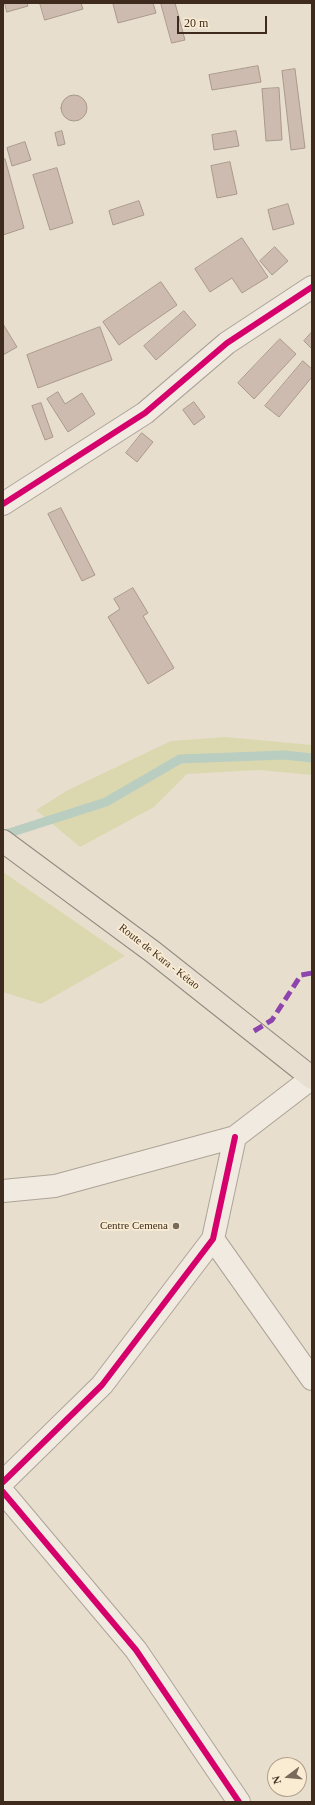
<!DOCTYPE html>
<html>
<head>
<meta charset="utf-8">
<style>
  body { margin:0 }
  #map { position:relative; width:315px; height:1805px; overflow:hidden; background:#e8dece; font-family:"Times New Roman",serif }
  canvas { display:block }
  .frame { position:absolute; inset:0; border:4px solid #3e2b1d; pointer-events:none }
  .north { position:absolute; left:267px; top:1757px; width:40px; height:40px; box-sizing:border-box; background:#faecd3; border:1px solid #af9f8a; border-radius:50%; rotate:254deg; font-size:11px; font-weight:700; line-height:16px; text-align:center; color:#3e2b1d }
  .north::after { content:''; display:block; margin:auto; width:14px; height:18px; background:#7a6a5b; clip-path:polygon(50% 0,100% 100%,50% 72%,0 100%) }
  .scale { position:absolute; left:177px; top:16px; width:90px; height:18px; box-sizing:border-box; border:2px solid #3e2b1d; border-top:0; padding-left:5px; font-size:12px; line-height:14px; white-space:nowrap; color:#3e2b1d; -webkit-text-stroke:3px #faecd3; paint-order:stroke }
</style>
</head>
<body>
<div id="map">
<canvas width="315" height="1805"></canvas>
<div class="frame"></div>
<div class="north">N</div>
<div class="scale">20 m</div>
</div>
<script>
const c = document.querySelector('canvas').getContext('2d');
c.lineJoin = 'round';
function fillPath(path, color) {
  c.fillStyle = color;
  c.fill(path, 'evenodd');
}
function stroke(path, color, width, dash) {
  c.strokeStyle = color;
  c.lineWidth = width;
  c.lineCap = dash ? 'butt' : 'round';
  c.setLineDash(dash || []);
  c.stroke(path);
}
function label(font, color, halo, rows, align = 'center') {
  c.font = font + ' "Times New Roman",serif';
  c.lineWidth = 3.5;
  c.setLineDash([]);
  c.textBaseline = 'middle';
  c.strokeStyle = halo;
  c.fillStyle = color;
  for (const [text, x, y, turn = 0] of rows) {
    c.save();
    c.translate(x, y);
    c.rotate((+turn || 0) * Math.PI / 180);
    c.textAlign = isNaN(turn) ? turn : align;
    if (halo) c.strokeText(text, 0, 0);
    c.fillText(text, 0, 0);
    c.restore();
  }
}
fillPath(new Path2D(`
  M225,737L312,745V775L258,770L187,774L154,807L80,847L36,810L68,790L171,741Z
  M3,872L125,956L41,1004L3,992Z`), '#dbd8af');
stroke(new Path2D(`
  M3,835L106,802L180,759L284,755L312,758`), '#b9cdc0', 9);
const building = new Path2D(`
  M5,3H27L28,6L7,12Z
  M40,3H81L83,9L45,20Z
  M118,3H153L156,13L118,23L113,4Z
  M161,3H175L185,40L172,43Z
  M258,66L261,82L212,90L209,75Z
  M295,69L305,148L291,150L282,71Z
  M279,88L282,140L266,141L262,89Z
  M61 108a13 13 0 1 1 26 0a13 13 0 1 1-26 0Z
  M62,131L65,144L58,146L55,133Z
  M236,131L239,146L214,150L212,135Z
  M25,142L31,160L12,166L7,148Z
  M5,159L24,228L3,235V160Z
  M230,162L237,194L217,198L211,166Z
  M57,168L73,223L50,230L33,175Z
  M139,201L144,215L113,225L109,211Z
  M288,204L294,224L273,230L268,210Z
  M242,238L268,277L242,293L232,278L210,292L195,269Z
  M275,247L288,261L272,275L260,261Z
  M161,282L177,305L119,345L103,322Z
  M184,311L196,325L156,360L144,346Z
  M3,324L17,347L3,355Z
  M100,327L112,360L38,388L27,355Z
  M312,332V349L304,341Z
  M280,339L296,354L254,399L238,383Z
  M303,361L312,369V377L279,417L265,406Z
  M58,392L65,404L82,393L95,414L68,432L47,399Z
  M194,402L205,417L194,425L183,410Z
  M41,403L53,437L45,440L32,406Z
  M142,433L153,442L137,462L126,453Z
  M61,508L95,575L82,581L48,514Z
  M133,588L148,613L143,616L174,668L148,684L108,617L120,609L114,599Z`);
fillPath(building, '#ccbbae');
stroke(building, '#a9998c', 1);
const minor = new Path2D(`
  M3,504L145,413L227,343L312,287
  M3,1191L55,1186L235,1137L312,1078
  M213,1239L312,1379
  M3,1482L102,1385L213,1239L235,1137
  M3,1492L136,1650L239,1802`);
const primary = new Path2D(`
  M3,841L153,952L312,1078`);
stroke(minor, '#ada397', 24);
stroke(primary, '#93897e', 24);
stroke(minor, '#f0eae0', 22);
stroke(primary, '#e8dfd1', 22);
stroke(new Path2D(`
  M254,1031L272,1020L301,975L312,973`), '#8e44ad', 5, [10, 5]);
stroke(new Path2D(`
  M3,504L145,413L227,343L312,287
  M3,1482L102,1385L213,1239L235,1137
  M3,1492L136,1650L239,1802`), '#d6006c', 6);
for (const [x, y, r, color] of [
  [176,1226,4,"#7a6a5b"]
]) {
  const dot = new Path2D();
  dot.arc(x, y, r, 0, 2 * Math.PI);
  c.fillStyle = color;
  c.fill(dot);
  stroke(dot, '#faecd3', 1.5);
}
label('11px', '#3e2b1d', '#faecd3', [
  ["Route de Kara - Kétao",159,957,38]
]);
label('11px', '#3e2b1d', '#faecd3', [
  ["Centre Cemena",168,1226]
], 'right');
</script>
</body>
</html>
